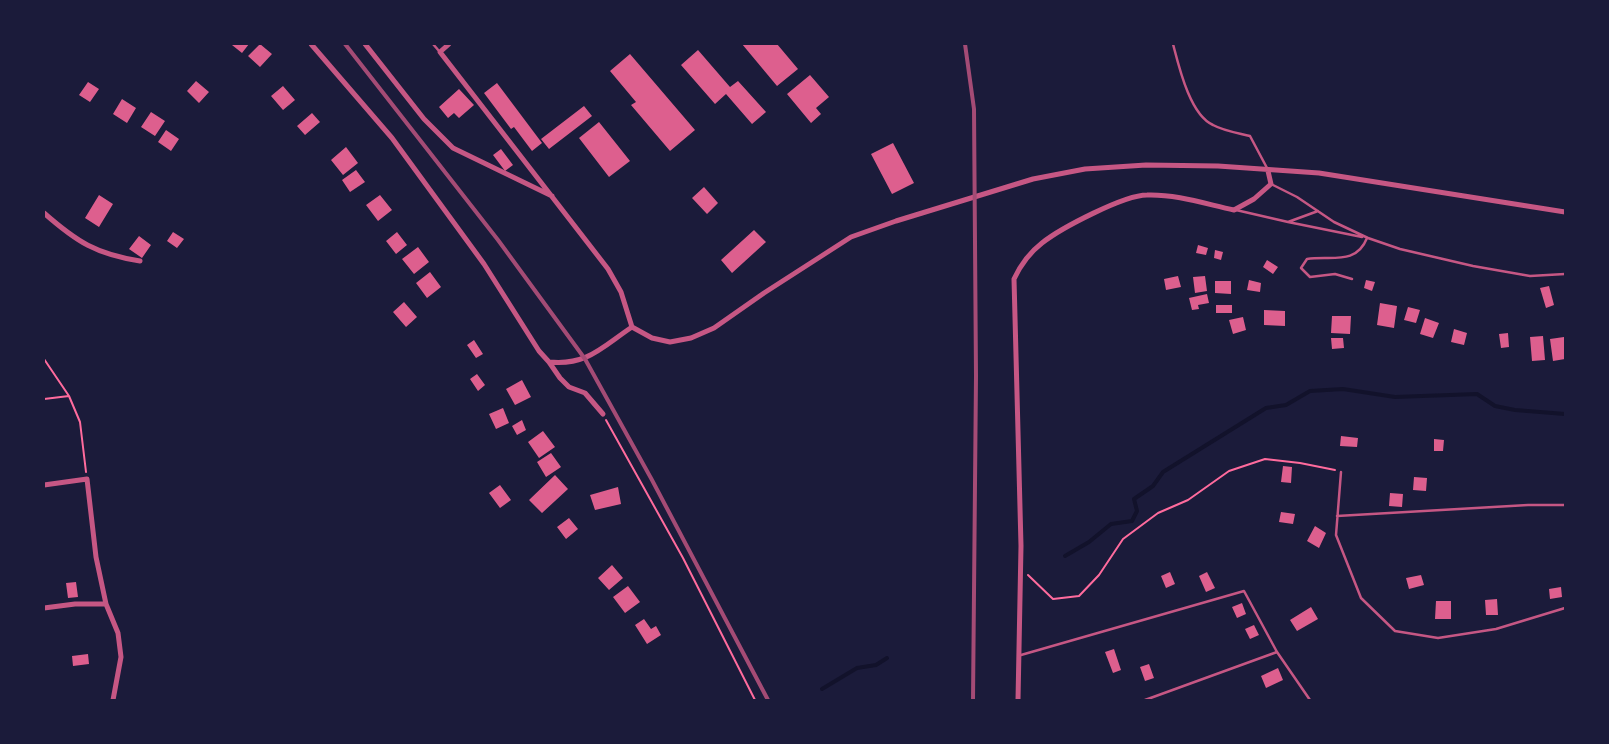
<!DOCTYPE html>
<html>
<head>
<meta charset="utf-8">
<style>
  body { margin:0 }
  #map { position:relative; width:1609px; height:744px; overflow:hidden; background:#1b1b3a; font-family:Roboto,sans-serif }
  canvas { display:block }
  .frame { position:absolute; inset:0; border:45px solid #1b1b3a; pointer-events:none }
</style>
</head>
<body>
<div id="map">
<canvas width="1609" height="744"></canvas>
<div class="frame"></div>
</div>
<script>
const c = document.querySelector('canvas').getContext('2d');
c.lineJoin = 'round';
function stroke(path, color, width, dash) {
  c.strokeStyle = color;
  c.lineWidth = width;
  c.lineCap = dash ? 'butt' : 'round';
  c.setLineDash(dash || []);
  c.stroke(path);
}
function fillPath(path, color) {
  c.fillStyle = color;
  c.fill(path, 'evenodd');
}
stroke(new Path2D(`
  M1065,556L1089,542L1111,524L1132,521L1137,511L1134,499L1153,486L1163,472L1266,408L1286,405L1310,391L1343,389L1395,397L1477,394L1495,406L1515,410L1565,414
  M822,689L857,668L876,665L887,658`), '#12122b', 4);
fillPath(new Path2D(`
  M233,44H249L242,53L232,45Z
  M260,44L272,54L260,67L248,56Z
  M742,44H777L798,69L777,86Z
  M698,50L730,87L738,81L766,112L752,124L726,94L715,104L681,65Z
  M630,54L695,130L670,151L631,105L636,102L610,71Z
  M810,75L829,97L816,108L821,114L811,123L787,94Z
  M196,81L209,92L199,103L187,91Z
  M88,82L99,89L90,102L79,95Z
  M497,83L542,143L532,151L514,127L511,129L484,93Z
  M283,86L295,100L283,110L271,96Z
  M459,89L474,105L459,118L454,113L448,118L439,107Z
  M122,99L136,108L127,123L113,114Z
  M584,106L592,116L549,149L541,139Z
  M151,112L165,121L155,136L141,127Z
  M312,113L320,122L305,135L297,126Z
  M599,122L630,161L609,177L579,138Z
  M166,130L179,139L171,151L158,142Z
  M893,143L914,183L892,194L871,154Z
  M346,147L358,163L343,175L331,160Z
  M501,149L513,165L505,171L493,155Z
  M356,170L365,182L350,192L342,180Z
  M704,187L718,203L707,214L692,198Z
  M99,195L113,204L99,227L85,218Z
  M380,195L392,210L378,221L366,205Z
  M754,230L766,242L732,273L721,260Z
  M173,232L184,239L177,248L167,241Z
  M397,232L407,245L396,254L386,241Z
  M139,236L151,245L142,258L129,249Z
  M1198,245L1208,248L1206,255L1196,253Z
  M418,247L429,262L414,274L402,259Z
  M1215,250L1223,252L1221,260L1214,258Z
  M1267,260L1278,267L1273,274L1263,267Z
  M430,272L441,287L427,298L416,283Z
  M1178,276L1181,287L1166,290L1164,279Z
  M1205,276L1207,291L1195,293L1193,277Z
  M1249,280L1261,283L1260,292L1247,290Z
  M1366,280L1375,282L1372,291L1364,288Z
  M1215,281H1231V294L1215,293Z
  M1549,286L1554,305L1546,308L1540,288Z
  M1207,294L1209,303L1198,305L1199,309L1192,310L1189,298Z
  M404,302L417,317L406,327L393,312Z
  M1380,303L1397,306L1394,328L1377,325Z
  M1216,305H1232V313H1216Z
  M1408,307L1420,310L1416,323L1404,320Z
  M1264,310L1285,311V326L1264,325Z
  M1332,316H1351L1350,334L1331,333Z
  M1243,317L1246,330L1233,334L1229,320Z
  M1425,318L1439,323L1433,338L1420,334Z
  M1454,329L1467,333L1464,345L1451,342Z
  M1508,333L1509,347L1501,348L1499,334Z
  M1543,336L1545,360L1532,361L1530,337Z
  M1564,337L1565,359L1553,361L1550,339Z
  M1331,338H1343L1344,348L1332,349Z
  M474,340L483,354L476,358L467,345Z
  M477,374L485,385L478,391L470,379Z
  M522,380L531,397L515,405L506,389Z
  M503,408L509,423L496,429L489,414Z
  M522,420L526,430L517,435L512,426Z
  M543,431L555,447L539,458L528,442Z
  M1341,436L1358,438L1357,447L1340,446Z
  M1434,439L1444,440L1443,451H1434Z
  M551,453L561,467L546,477L537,462Z
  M1283,466L1292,467L1291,483L1281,482Z
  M555,475L568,489L542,513L529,500Z
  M1414,477L1427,478L1426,491L1413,490Z
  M500,485L511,500L500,508L489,493Z
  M618,487L621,504L595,510L590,495Z
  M1390,493L1403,494L1402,507L1389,506Z
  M1281,512L1295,514L1293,524L1279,522Z
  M569,518L578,529L566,539L557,527Z
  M1315,526L1326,533L1319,548L1307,541Z
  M612,565L623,578L609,590L598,578Z
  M1170,572L1175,584L1166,588L1161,576Z
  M1207,572L1215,588L1206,592L1199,576Z
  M1421,575L1424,585L1409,589L1406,578Z
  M76,582L78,597L68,598L66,583Z
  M628,586L640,602L625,613L613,597Z
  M1561,587L1562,597L1550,599L1549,589Z
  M1497,599L1498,615H1486L1485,600Z
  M1436,601H1451V619H1435Z
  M1242,603L1246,614L1237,618L1232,607Z
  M1311,607L1318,619L1297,631L1290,620Z
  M644,619L651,629L656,626L661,635L647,644L635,625Z
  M1254,625L1259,635L1250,639L1245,629Z
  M1114,649L1121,670L1113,673L1105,652Z
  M88,654L89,664L73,666L72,656Z
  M1149,664L1154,678L1145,681L1140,667Z
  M1278,668L1283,680L1266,688L1261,676Z`), '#dd5f8e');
stroke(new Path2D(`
  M44,359L69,396L80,422L86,472
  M44,399L69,396
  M606,420L683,558L755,700
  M1028,575L1053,599L1079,596L1099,575L1123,539L1158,513L1188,500L1229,471L1265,459L1300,463L1335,470`), '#ff6b9d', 2);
stroke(new Path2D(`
  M433,44L439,51
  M1173,44C1179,67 1190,115 1213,125C1224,131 1238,133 1250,136L1267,168
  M1271,184L1297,197L1334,222L1368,238L1400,249L1473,266L1530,276L1565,274
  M1236,210L1288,222L1318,211
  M1288,222L1362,237
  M1352,279L1335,274L1310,277L1301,268L1307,259C1330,255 1356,266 1367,238
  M1341,472L1336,535L1361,598L1395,631L1438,638L1496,629L1565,608
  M1337,516L1528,505H1565
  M1021,655L1244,591L1277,652L1310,700
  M1145,700L1277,652`), '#c65784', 2.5);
stroke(new Path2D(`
  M311,44L392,138L484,264L539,351L549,362C587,366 602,347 632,327
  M365,44L424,119L453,148L552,196
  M449,44L440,52L608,269L621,292L632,327
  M44,213C77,242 96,254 140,261
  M632,327L652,338L670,342L691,338L714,328L764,293L851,237L896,221L1033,179L1085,169L1146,165L1218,166L1319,173L1565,212
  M549,362L560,378L569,387L585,393L603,414
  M44,485L87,479L96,557L106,604L118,633L121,657L113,700
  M44,608L75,604H106
  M1018,700L1021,546L1014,279C1021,264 1029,253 1042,243C1061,228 1124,195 1147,195C1176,194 1206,204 1234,210L1254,199L1271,184L1268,171`), '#c65784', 5);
stroke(new Path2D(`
  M345,44L498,240L585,359L652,480L768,700
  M965,44L974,109L976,376L973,700`), '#a44b75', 4);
</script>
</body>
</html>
